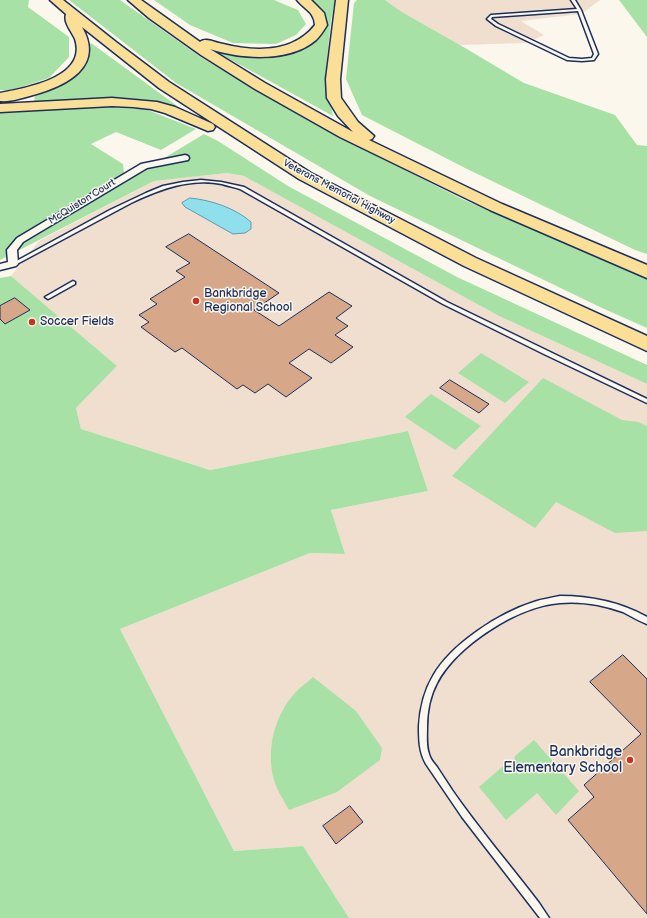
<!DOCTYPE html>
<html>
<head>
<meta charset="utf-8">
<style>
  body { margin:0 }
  canvas { display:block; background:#fbf7ec }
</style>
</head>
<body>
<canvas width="647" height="918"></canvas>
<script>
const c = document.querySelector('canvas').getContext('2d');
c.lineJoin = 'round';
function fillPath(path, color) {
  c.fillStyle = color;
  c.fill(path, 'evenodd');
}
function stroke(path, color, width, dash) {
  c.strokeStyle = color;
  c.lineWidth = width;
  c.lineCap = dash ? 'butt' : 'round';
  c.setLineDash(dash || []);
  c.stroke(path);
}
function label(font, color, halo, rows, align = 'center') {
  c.font = font + ' "Balsamiq Sans",sans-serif';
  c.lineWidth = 3;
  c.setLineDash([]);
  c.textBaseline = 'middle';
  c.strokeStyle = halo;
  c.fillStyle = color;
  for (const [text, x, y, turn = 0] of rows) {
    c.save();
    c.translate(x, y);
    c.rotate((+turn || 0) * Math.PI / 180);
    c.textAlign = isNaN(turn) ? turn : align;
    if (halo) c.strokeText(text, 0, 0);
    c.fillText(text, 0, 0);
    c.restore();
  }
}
fillPath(new Path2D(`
  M385,0H600L581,14L521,21L544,35L527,43L460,45L402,12Z
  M227,173L244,176L256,182L499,316L647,384V918H349L303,846L234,851L120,629L310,553L345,554L331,510L428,491L408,431L210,470L81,429L76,408L117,366L11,276L39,241L154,181Z`), '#f0dfce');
fillPath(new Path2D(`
  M0,0H29L28,7L69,37V57L49,78L12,90H0Z
  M69,0H120L202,58L322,128L462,199L647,279V328L602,308L370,196L176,83Z
  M154,0H274L298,10L306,24L296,35L276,44L233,43L190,25Z
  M307,0H335L331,21L325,77L333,116L215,51L268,55L320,33L323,10Z
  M357,0H385L402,12L460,45L524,83L615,115L637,145L647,146V254L635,250L465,168L362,115L346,79L354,3Z
  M619,0H647V37Z
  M91,43L184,111L139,99L34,103L35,95L72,79Z
  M97,107L145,109L196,129L161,150L116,132L91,144L123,164L124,173L51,217L58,222L204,134L218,141L288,186L457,277L647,365V384L499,316L244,176L227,173L154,181L0,260V111Z
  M11,276L117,366L76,408L81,429L210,470L408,431L428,491L331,510L345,554L310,553L120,629L234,851L303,846L349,918H0V278Z
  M481,353L529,382L505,403L458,373Z
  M543,378L622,420L638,422L647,426V531L615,533L556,502L535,528L452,476Z
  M431,394L481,426L455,450L405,417Z
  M313,677L356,711L382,748L380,760L337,792L289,810C284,801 277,790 274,780C266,750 274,716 295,693C300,687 307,683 313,677Z
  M534,740L579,791L556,815L537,793L506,820L479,787L509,761L513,765L515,756Z`), '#a8e1a5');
const water = new Path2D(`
  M190,198C211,200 235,208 251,222V229L245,233L233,234L185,207L182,203Z`);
fillPath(water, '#8fdfec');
stroke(water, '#6199b3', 1);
const building = new Path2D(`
  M189,234L279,293L254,310L279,326L329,292L352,306L336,318L348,326L335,335L353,347L331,363L309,349L289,363L312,378L286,397L268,384L255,393L243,385L237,389L182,348L175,352L141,327L149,322L139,315L157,304L150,299L185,277L176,271L190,263L166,247Z
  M15,298L30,310L5,324L0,319V306Z
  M450,380L489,404L479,413L440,388Z
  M623,655L647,679V914L568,820L594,797L584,785L641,734L590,682Z
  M350,806L363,822L336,844L323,826Z`);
fillPath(building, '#d6a788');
stroke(building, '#1b2f5e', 1);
const service = new Path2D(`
  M571,0H575L581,10L598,54L594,60L582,61L567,60L496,26L487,19L491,15L577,9ZM578,11L594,54L592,58L582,59L569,58L498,24L491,19L492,17Z
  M201,180L221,182L244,187L447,302L548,351L647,399V403L544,354L443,304L240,189C234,187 228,186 222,184C190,178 160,189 131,203L15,265H11V264L110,210L146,193L163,186L183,182Z
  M73,281L75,282V284L50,298L48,299L45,297Z
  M560,596C591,596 620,602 647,617V624C639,621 631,616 623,612C603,605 581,601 560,603C518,606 457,645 437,683C430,696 427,712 427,727C427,736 426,746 429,754C430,759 434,763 437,767C442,775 447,782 452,790C479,829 510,865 539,903L549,918H540L462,817L426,764C419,752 419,739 419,726C420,709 424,691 433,676C451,644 499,613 534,602C542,599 551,598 560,596Z`);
const minor = new Path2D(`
  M185,155L188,156L189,158L188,160L147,168L23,242L17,250L18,264L16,266L0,270V264L8,262L7,250L17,238L141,164Z`);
const motorway = new Path2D(`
  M50,0H63L116,42L169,82L311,173L476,258L647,336V351L464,266L299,179L159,88L82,27C105,67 66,86 33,95C23,98 10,102 0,101V93C25,88 88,78 75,39C72,32 63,22 66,14Z
  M128,0H141L200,42C206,37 215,43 223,44C255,52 293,53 315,25C314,11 304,9 297,0H311L324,13L327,25C324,30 320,36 316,40C289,63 241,59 210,49L265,83L353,132L338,116L327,98L326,79L336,0H348L340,79L341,98L358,122L374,136L372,139L369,140L502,204L647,265V278L490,210L340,137L255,89L201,55L149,18Z
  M112,98L157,102L175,107L213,124L215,127L213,130L208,131L165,113L151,109L133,107L112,106L0,112V104Z`);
stroke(service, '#1b2f5e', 3);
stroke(minor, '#1b2f5e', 3);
stroke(motorway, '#1b2f5e', 3);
fillPath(service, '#fbf7ec');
fillPath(minor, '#fbf7ec');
fillPath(motorway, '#fbdf96');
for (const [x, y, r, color] of [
  [196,301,4,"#c8321e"],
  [32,322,4,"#c8321e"],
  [630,760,4,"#c8321e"]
]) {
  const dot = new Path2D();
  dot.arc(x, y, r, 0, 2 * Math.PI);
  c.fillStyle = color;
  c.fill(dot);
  stroke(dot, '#fbf7ec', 1.5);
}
label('10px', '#1b2f5e', '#fbf7ec', [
  ["Veterans Memorial Highway",339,192,28],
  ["McQuiston Court",82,202,-32]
]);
label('12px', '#1b2f5e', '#fbf7ec', [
  ["Bankbridge",204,294],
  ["Regional School",204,308],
  ["Soccer Fields",40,322]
], 'left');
label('14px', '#1b2f5e', '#fbf7ec', [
  ["Bankbridge",622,752],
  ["Elementary School",622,768]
], 'right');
</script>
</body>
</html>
